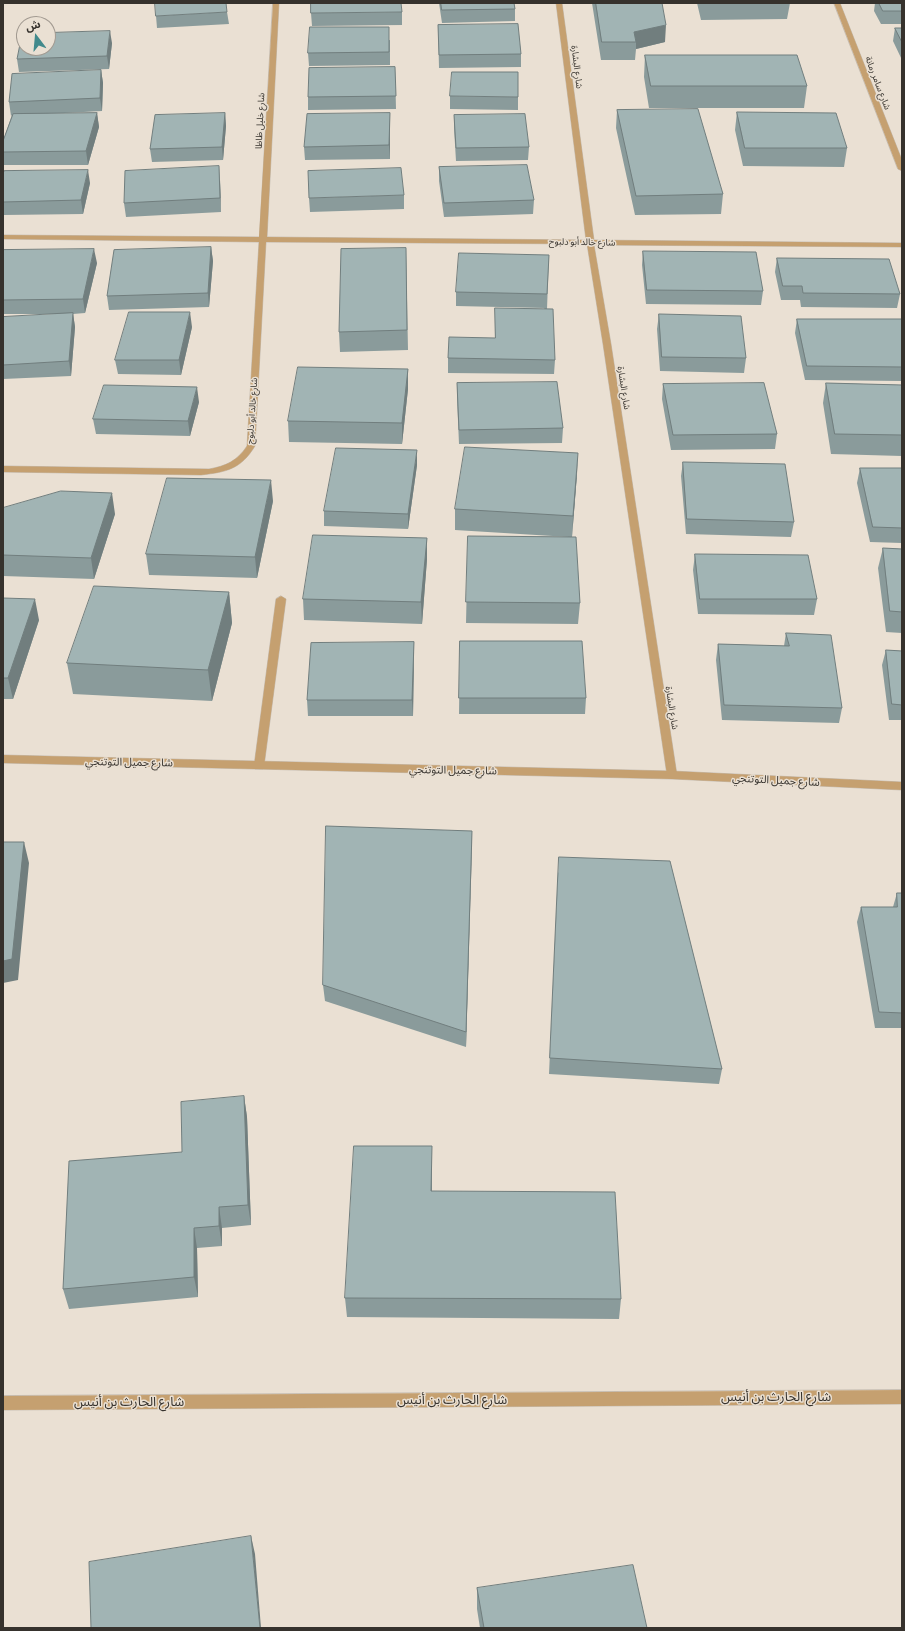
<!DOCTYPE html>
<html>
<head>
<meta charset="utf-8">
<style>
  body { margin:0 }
  #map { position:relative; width:905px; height:1631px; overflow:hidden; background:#eae0d3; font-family:Barlow,"Noto Sans Arabic",sans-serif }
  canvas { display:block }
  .frame { position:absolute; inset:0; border:4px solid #36322d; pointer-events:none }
  .north { position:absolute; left:16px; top:16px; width:40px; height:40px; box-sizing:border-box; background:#eae0d3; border:1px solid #a29a91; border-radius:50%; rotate:344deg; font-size:11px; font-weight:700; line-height:16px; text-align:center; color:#36322d }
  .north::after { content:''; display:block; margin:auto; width:14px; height:18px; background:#428a8c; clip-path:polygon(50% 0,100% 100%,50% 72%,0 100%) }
</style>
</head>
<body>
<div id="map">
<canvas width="905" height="1631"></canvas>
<div class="frame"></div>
<div class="north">ش</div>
</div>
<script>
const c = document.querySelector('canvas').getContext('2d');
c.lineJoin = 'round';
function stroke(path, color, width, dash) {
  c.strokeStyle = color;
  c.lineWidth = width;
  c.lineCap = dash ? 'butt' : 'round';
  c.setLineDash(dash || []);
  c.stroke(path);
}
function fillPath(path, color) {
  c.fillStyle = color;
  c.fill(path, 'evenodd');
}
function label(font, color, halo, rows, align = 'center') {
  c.font = font + ' Barlow,"Noto Sans Arabic",sans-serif';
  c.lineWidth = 3;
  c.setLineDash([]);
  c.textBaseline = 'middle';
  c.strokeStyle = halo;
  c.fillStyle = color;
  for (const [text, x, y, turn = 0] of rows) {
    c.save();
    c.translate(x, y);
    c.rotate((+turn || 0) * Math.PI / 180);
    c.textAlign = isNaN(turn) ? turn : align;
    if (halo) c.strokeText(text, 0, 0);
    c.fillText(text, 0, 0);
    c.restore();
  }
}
const service = new Path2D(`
  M281,596L286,599L264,766L263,769H255L254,766L276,599Z`);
const minor = new Path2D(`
  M273,3H279L267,237L586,240L556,3H562L594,240L902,243V247L594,245L611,344L677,775L676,778H668L667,775L603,344L587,244L266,242L255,446C241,469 227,472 201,475L3,472V466L209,469C226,466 237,461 247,446L259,242L3,239V235L259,237Z
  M834,3H840L902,160V171L898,169Z
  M902,1390V1404L3,1410V1396Z`);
const tertiary = new Path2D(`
  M3,755L672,771L902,782V790L672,779L3,763Z`);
stroke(service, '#c6bdb2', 1);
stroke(minor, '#c6bdb2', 1);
stroke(tertiary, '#c6bdb2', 1);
fillPath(service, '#c5a070');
fillPath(minor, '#c5a070');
fillPath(tertiary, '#c5a070');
fillPath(new Path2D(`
  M439,3H514L515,9V21L442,23Z
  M592,3H662L665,42L636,49L635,60H601Z
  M697,3H790L787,19L701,20Z
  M875,3H902V24H881L874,11Z
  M227,12L229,24L157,28L156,16Z
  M402,12V25L312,26L311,13Z
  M438,25L521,54V67L439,68Z
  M895,28H902V60L893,41Z
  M390,40V65L309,66L308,53Z
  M112,43L109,69L19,72L17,59Z
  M645,55L807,86L804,108H649L644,77Z
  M395,67L396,109L308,110V97Z
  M101,70L103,83L102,111L47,114L97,113L99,127L88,165H3V141L12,115L11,116L9,102Z
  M450,96L518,97V110L450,109Z
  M617,110L723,194L721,214L635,215L616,128Z
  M737,112L847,148L844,167L743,166L735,130Z
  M225,113L226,126L223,160L152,162L150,149Z
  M390,113V159L305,160L304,147Z
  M454,115L529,147L528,160L456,161L454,128Z
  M439,167L534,200L533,214L444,217L439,181Z
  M3,174L90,183L83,214L3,215Z
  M220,180L221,212L126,217L124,203Z
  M404,195V209L310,212L309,198Z
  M211,247L213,261L209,307L109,310L107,296Z
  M406,248L408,350L340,352L339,332Z
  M3,250L97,263L85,313L73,314L75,327L71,376L3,379V317L62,314H3Z
  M643,251L763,291L761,305L646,304L642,265Z
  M549,255L547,309L555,360L554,374L448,373V358L495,338L545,308L456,306V292Z
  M777,258L900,294L897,308L801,307L800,300H781L775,272Z
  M659,314L746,358L744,373L660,371L657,329Z
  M797,319H902V381L805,380L795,333Z
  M192,327L181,375L118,374L115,360Z
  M408,369V389L402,444L289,442L288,421Z
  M457,383L563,428L562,443L459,444L457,398Z
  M826,383L902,385V456L831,454L823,403Z
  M663,384L777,434L775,449L671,450L662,399Z
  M199,402L190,436L96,434L93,419Z
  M683,462L794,522L791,537L686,534L681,476Z
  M417,465L408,529L324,526V511Z
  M860,468H902V543L870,542L857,483Z
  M577,474L572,537L580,603L578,624L466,623L468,536L569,537L455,530V509Z
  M273,501L257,578L149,575L146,554Z
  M3,508L115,514L94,579L3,576Z
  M427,538V559L422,624L304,620L303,599Z
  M883,548L902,549V633L886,632L878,568Z
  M695,554L817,599L814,615L698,614L693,570Z
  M229,592L232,623L212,701L73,694L67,663Z
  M3,598L39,620L13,699H3Z
  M786,633L842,708L839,723L722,720L716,660L718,644L784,646Z
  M460,641L586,698L585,714H459Z
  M414,642L413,716H308L307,700Z
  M886,650L902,651V720H889L882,665Z
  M472,831L466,1047L325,1001L323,985Z
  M558,872L722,1069L719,1084L549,1074Z
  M897,893H902V1028H875L857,922L861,907H893Z
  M244,1096L247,1117L251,1225L222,1228V1246L197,1248L198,1297L69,1309L63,1289L182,1152Z
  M432,1167V1191L621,1299L619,1319L347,1317L345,1298Z
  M477,1588L647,1628H480L477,1609Z`), '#8a9b9b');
fillPath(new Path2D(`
  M666,25L665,42L636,49V42L634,32Z
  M110,31L112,43L109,69L107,56Z
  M101,70L103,83L102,111L100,98Z
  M97,113L99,127L88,165L86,151Z
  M225,113L226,126L223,160L222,147Z
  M390,113V159L389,145Z
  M219,166L220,180L221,212L220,198Z
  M88,170L90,183L83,214L81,200Z
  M211,247L213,261L209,307L208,293Z
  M94,249L97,263L85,313L83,299Z
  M190,312L192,327L181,375L179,360Z
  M73,313L75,327L71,376L69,361Z
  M408,369V389L402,444V423Z
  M197,387L199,402L190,436L188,421Z
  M417,450V465L408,529V514Z
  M578,453L577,474L572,537L573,516Z
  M271,480L273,501L257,578L255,557Z
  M112,493L115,514L94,579L91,558Z
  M427,538V559L422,624L421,602Z
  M229,592L232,623L212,701L208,670Z
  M35,599L39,620L13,699L8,678Z
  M414,642V658L413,716L412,700Z
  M472,831V846L466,1047V1032Z
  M24,842L29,863L18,980L3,983V961Z
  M244,1096L247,1117L251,1225L248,1205Z
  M432,1146V1167L431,1211V1191Z
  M219,1207L222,1228V1246L219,1226Z
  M194,1228L197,1248L198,1297L194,1277Z
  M251,1536L255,1554L261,1628H260Z`), '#717e7e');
const building = new Path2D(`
  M155,3H226L227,12L156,16Z
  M311,3H401L402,12L311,13Z
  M441,3H514L515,9L442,10Z
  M596,3H662L666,25L634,32L636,42H602Z
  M879,3H902V11H883Z
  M518,24L521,54L439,55L438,25Z
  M310,27H389V52L308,53Z
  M895,28H902V42Z
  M110,31L107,56L17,59L22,34H24V48H48V33Z
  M645,55H797L807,86H651Z
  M395,67L396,96L308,97L309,68Z
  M101,70L100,98L9,102L12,74Z
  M452,72H518V97L450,96Z
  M698,109L723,194L636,196L617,110Z
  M737,112L836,113L847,148H745Z
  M97,113L86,151L3,152V141L13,114Z
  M225,113L222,147L150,149L155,115Z
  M390,113L389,145L304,147L307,114Z
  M525,114L529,147L456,148L454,115Z
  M527,165L534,200L444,203L439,167Z
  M219,166L220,198L124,203L125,171Z
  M401,168L404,195L309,198L308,171Z
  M88,170L81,200L3,202V174L4,171Z
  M211,247L208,293L107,296L114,250Z
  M406,248L407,330L339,332L341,249Z
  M94,249L83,299L3,300V250Z
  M643,251L756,252L763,291L647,290Z
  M459,253L549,255L547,294L456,292Z
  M777,258L889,259L900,294L803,293L802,286H783Z
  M495,308L553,309L555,360L448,358L449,337L495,338Z
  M129,312H190L179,360H115Z
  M73,313L69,361L3,365V317Z
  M659,314L741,316L746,358L662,357Z
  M797,319H902V367L807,366Z
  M298,367L408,369L402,423L288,421Z
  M557,382L563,428L459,430L457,383Z
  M764,383L777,434L673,435L663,384Z
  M826,383L902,385V435L835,434Z
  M104,385L197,387L188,421L93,419Z
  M465,447L578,453L573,516L455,509Z
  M336,448L417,450L408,514L324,511Z
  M683,462L785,464L794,522L687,519Z
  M860,468H902V528L873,527Z
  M167,478L271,480L255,557L146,554Z
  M61,491L112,493L91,558L3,555V508Z
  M313,535L427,538L421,602L303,599Z
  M468,536L576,537L580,603L466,602Z
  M883,548L902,549V612L890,611Z
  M695,554L808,555L817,599H700Z
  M94,586L229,592L208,670L67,663Z
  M3,598L35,599L8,678H3Z
  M786,633L831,635L842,708L724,705L718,644L789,646Z
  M460,641H582L586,698H459Z
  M414,642L412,700H307L311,643Z
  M886,650L902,651V705L892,704Z
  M326,826L472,831L466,1032L323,985Z
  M3,842H24L12,959L3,961Z
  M559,857L670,861L722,1069L550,1058Z
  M897,893H902V1013L879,1012L861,907H897Z
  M244,1096L248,1205L219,1207V1226L194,1228V1277L63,1289L69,1161L182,1152L181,1102Z
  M354,1146H432L431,1191L615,1192L621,1299L345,1298Z
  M251,1536L260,1628H91L89,1562Z
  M633,1565L647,1628H484L477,1588Z`);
fillPath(building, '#a1b4b4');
stroke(building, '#717e7e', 1);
label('9px', '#36322d', '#eae0d3', [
  ["شارع البشارة",577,67,83],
  ["شارع سامر رمانة",878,83,69],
  ["شارع خليل ظاظا",260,121,-87],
  ["شارع خالد أبو دلبوح",582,242,1],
  ["شارع البشارة",624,388,81],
  ["شارع خالد أبو دلبوح",252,411,-86],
  ["شارع البشارة",672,708,81]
]);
label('11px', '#36322d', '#eae0d3', [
  ["شارع جميل التوتنجي",129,762,1],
  ["شارع جميل التوتنجي",453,770,1],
  ["شارع جميل التوتنجي",776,780,3]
]);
label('13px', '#36322d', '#eae0d3', [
  ["شارع الحارث بن أنيس",776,1397],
  ["شارع الحارث بن أنيس",452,1400],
  ["شارع الحارث بن أنيس",129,1402]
]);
</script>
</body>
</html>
